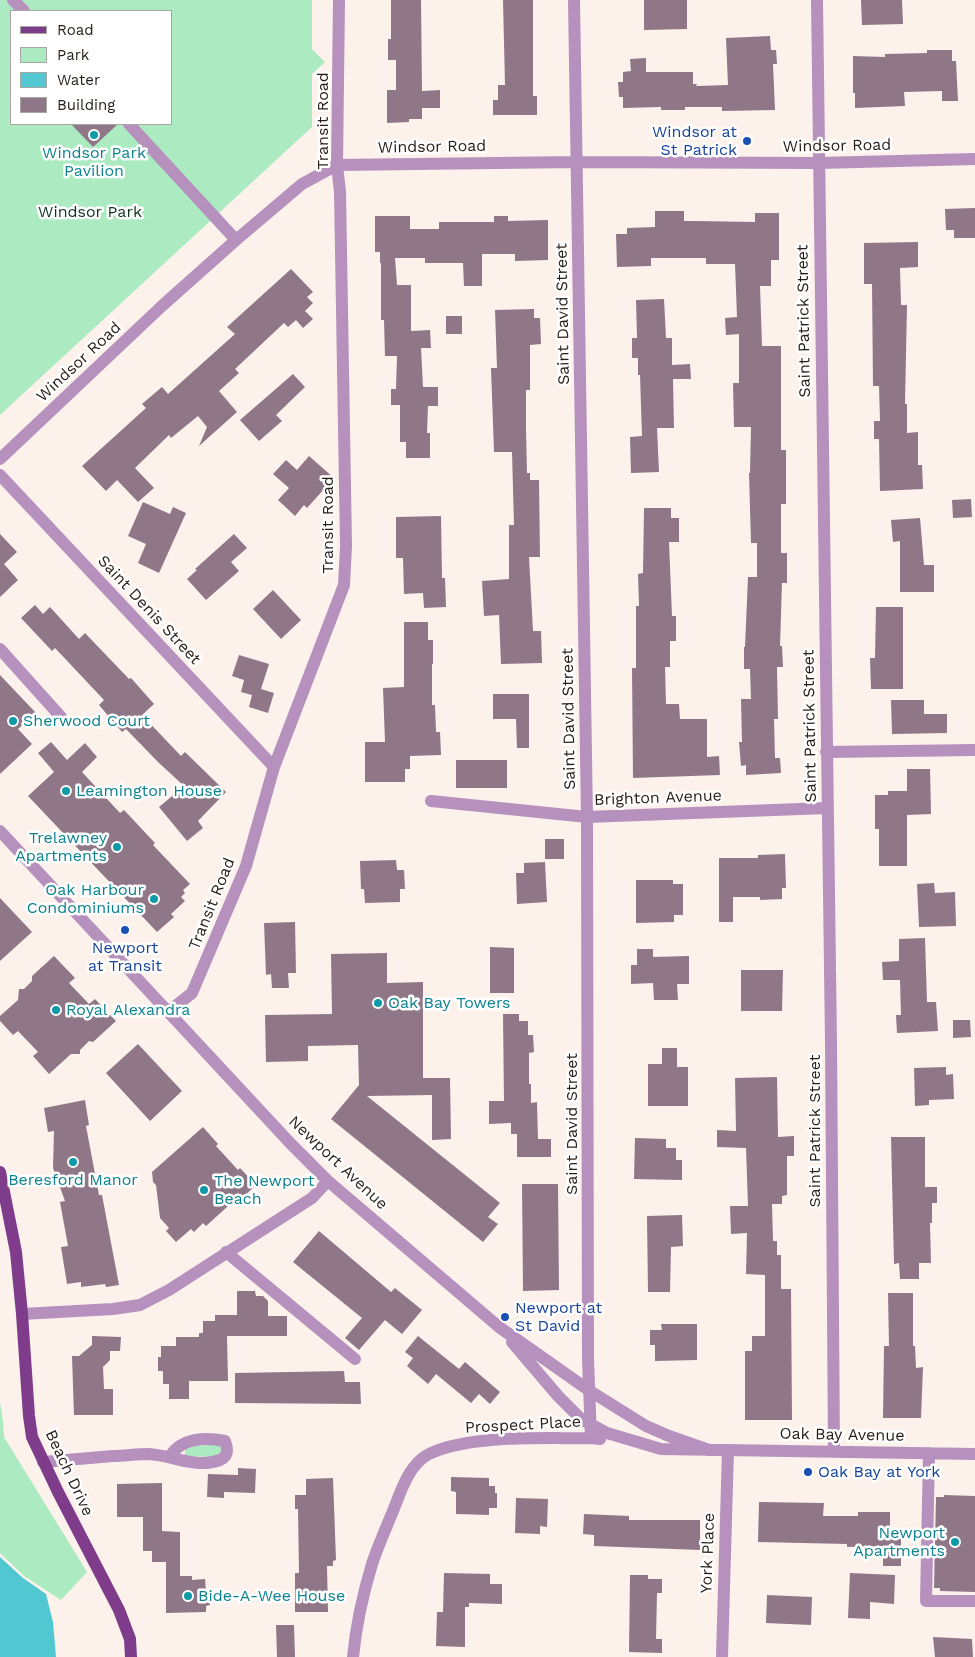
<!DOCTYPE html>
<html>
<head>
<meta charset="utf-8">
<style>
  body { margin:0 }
  #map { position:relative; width:975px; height:1657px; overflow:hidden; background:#fcf1eb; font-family:"Work Sans",sans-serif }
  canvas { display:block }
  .legend { position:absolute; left:10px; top:10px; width:162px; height:115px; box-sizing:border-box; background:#fff; border:1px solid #a9a5a2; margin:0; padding:6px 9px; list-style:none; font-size:15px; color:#271d17 }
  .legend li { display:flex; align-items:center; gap:10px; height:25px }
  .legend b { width:25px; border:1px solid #a9a5a2 }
</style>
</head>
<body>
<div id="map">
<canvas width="975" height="1657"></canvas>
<ul class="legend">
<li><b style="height:6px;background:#7f3c8b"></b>Road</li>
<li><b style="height:14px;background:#aceac2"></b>Park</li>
<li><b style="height:14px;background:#51c7d2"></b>Water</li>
<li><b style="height:14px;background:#8f7788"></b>Building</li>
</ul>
</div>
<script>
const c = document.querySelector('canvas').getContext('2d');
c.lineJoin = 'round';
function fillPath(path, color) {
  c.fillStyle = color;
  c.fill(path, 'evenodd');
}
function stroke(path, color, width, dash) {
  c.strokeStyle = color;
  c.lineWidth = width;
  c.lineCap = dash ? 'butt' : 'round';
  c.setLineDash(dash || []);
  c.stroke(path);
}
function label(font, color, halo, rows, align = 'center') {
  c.font = font + ' "Work Sans",sans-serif';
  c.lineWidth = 5;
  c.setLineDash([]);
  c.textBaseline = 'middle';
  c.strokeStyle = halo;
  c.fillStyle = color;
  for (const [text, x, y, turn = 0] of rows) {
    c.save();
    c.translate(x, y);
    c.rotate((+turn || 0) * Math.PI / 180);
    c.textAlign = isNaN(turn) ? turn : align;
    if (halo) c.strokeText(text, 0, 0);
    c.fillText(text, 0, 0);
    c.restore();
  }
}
fillPath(new Path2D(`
  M0,0H312V49L325,62L312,74V127L0,415ZM11,11H171V124H11Z
  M0,1402L3,1421L4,1437L87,1572L61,1600L24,1576L0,1553Z
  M221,1444V1452L213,1457L185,1456V1449L195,1446Z`), '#aceac2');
fillPath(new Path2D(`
  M0,1557L23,1578L46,1594L53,1622L56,1657H0Z`), '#51c7d2');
fillPath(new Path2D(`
  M391,0H421L422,91L440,90V108H422V119H409V122L387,123V90H396V60H388V39H391Z
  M503,0H533V96H537V115H493V100H498V85H505Z
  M644,0H687V29L644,30Z
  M861,0H902L903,24L862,25Z
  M770,36L771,50H776L777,64H773L775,110L722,111V107H685V110H661V107L623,108V97H619L618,82H623V72L631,71L630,59L646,58V72H693V84H697L696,86L728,85L726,38Z
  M927,50H952V61H956L958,101H942V91L904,92L905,106L855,108V93H853V56L885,57V54L927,53Z
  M71,124H118L93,147Z
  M975,208V238H954V230H946L945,209Z
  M655,211H684V221H695L755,222V213H779V260H771V286H760L762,346H781V450H786V504H781V553H787V583H782L780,646H782L783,667H777L778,719H774L775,758H780L781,773L746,775V765L741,766L739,742H742L741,699H751L750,669H744V647H745L748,577H757V543H751L749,473H750L751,427H734L733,383H739V334L726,335L725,318L737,317L735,264H706V258H651V266L617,267L616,234H627V228L655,227Z
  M375,216H410V229H439V222H494V216H508V221L548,220V260L515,261V254H482V286H464L463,263H425V258H395L397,285H411V331L430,330L431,348H421L423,387H438V406H428L427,433H430V458H406V442H400V405H391V389H396L397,356H385L384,320H381V263H380V252H375Z
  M918,242V267L900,268L901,305H907L905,404H907V433L918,432V465H922L923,489L880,491L879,439H874V421H880L879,386H873L872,284H864V243Z
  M291,269L313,292L307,297L313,303L305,311L313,319L303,328L296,320L288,327L284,323L235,369L239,373L219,391L237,412L199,446L207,427L198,416L171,438L169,435L135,468L154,488L138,502L117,480L106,491L82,466L146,408L142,404L162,387L168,394L235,334L227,327Z
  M664,299L666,338H672V365L690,364L691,379H673L674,428H657L659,472L631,473L630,437L642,436L640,375H638V358H632V338H637L636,300Z
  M534,309V318H540L541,344L530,345V390H526V430L527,473H530V480H539L540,557H529L533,631H541L542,663L501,664L499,615L484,616L482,581L509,579V525H514L512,452H494L491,368H497L495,310Z
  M446,316H462V334H446Z
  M293,374L305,387L276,415L282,421L259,441L240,420Z
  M309,456L334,478L307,508L304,505L295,516L278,500L289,488L273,474L286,460L297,470Z
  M971,499L972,517L953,518L952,500Z
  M143,502L170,514L173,507L186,513L159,573L138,563L146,544L128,536Z
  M644,508H671V518H679V542H669L672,616H676V641H670V667H665L666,704H679L680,719H707V757L719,756L720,775L633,778L632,668H636V606H639L638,574L643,573Z
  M441,516L442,578H445L446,607L424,608L423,593L404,594L403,558H396V517Z
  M920,518L924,565H934V592H900V541L893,542L891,520Z
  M0,534L17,552L4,564L18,580L0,597Z
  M234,534L247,548L231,562L239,571L206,600L187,579L197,570L195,569Z
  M273,590L301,620L281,639L253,609Z
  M35,605L43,614L50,607L79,639L85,633L129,679L131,678L154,704L142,715L181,756L185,752L226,792L198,821L203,828L187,841L159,807L184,786L158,762L126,729L122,732L99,705L104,700L55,648L52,651L21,618Z
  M876,607H903V689H871L870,658H875Z
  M404,622H428V640H433V664H432V705H435L436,732H440L441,755L410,756V769H405V782H365V742H385L383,688L404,687Z
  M239,655L269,664L261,689L274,693L268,713L249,707L252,695L241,692L244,680L232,676Z
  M0,675L36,713L18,729L32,744L0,774Z
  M493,694H529V748H517L516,719H493Z
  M891,700H924V714H947V733L892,734Z
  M51,742L67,760L85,743L97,757L82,772L120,813L124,810L155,843L153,845L190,884L183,890L185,893L181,897L185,901L171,914L174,917L157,932L28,796L54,772L38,753Z
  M456,760H507V788H456Z
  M907,769H930L931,814L907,815V866H879V829H875V795H888V791H907Z
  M545,839H564V859H545Z
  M785,854L786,888H782V899L760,900V897H733V922H719V858H758V855Z
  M396,860L397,870H404L405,889H400V902L365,903L364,889H361L360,861Z
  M545,862L547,902L517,904L516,873H524V863Z
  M636,880H673V884H683V915H674V922L636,923Z
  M934,883L935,893L955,892L956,926L919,927L917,884Z
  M0,898L32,932L0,961Z
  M295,922L296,973H288L289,988H272L271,974L266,975L264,923Z
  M925,938L927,1002H936L938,1031L897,1033L896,1015H901L900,980H883L882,962L899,961V939Z
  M490,947L514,948V993H490Z
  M637,949H653V957L689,956V984H677L678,1000H654L653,983L631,984V965H637Z
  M387,953V983L423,982V1078H450L451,1139L432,1140V1095L367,1096L500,1203L488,1217L498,1224L483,1242L331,1119L359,1085L358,1045L308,1046V1061L266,1062L265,1015L332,1014L331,954Z
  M54,956L75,978L69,983L89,1004L95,999L116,1021L93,1042L89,1041L80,1050V1054H71L49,1074L33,1056L38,1052L18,1031L13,1035L0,1021V1016L18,1000L19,989H24L32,981V976Z
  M741,970H783L782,1011H741Z
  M503,1014H519V1021H528V1035H533L534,1052L529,1053V1084H531V1103L537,1102L538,1139H551V1157H517V1134H511V1123L489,1124V1101H504Z
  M953,1020H970L971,1037L953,1038Z
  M138,1044L182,1091L150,1121L106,1073Z
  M662,1048H677V1067H688V1106H648V1064H662Z
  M946,1067V1075L953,1074L954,1099L929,1100V1105L915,1106L914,1068Z
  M777,1077L778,1137L794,1136V1156H787V1195L782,1196V1204H772L773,1241H777V1255H781V1289H791L792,1420H745V1351H752V1336H765V1275L746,1274L747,1233L731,1234L730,1206H748L746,1148L717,1147V1130L736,1131L735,1078Z
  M85,1100L89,1125L86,1126L99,1195H102L119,1285L106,1287L105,1284L81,1287V1282L67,1284L61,1247L68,1246L60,1202L65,1201L53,1168L54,1131L48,1132L44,1108Z
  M203,1127L218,1144L216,1146L238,1170L240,1168L256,1185L240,1200L237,1198L206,1226L203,1223L194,1232L191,1229L176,1242L166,1231L169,1228L160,1218L156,1185L153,1182L152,1172Z
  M891,1137H925V1187H937V1203H932V1223H930L931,1263H919V1279H900L899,1263L894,1264Z
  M635,1138L666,1139V1148H676V1160H682V1180L634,1179Z
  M522,1184H558L559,1290L523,1291Z
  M682,1215L683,1246L671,1247L670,1292H648L647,1216Z
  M319,1231L391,1292L395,1288L422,1310L402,1334L385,1320L359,1350L345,1338L362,1318L293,1262Z
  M237,1291H255L256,1296H263L268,1301V1316H287V1336H227L228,1381H189V1399H169V1384H163V1371H158V1357H161V1346H176V1337H199V1333H203V1321H215V1315H237Z
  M888,1293H913V1346H915L916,1368L923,1367L921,1418H883L884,1346H889Z
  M661,1324H697V1360L655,1361V1345H650V1330H662Z
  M92,1336L121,1337L120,1351H110V1360L103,1367L104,1389H113V1415H74L72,1356H79L92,1345Z
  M418,1336L459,1369L465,1362L500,1392L490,1404L479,1394L471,1403L436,1374L428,1384L407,1366L413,1358L405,1352Z
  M344,1371L345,1382H360L361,1404L235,1403V1373Z
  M238,1468L256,1469L255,1493L224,1492V1498L207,1497L208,1474L238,1475Z
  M451,1477L489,1478V1486H495V1493H497V1508H489V1515L456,1514V1492L451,1491Z
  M333,1478L336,1560L333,1561V1566H327L328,1612H295V1573H299L298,1509H295V1495H306V1479Z
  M162,1483V1531L180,1532V1576H192V1580L205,1579L206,1592H210V1605L206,1606V1612L166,1613V1562H152V1551H143V1517H117V1484Z
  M944,1495L975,1496V1592L940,1591V1588H934L936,1497H944Z
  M516,1498L548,1499L547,1527L540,1526V1534L515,1533Z
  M759,1502L824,1503L823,1516H858V1512H890V1536H901V1566H883V1546L847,1547V1544L758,1542Z
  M584,1514L629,1516V1520H700V1550L594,1546V1535L583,1534Z
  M444,1573L490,1574V1584H502V1604L469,1603V1607H465V1647L436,1646L437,1612H443Z
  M850,1573L895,1575L894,1604L870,1602V1619L848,1618Z
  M630,1575H648V1579H662V1593H657L656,1639H662V1653L629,1652Z
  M767,1595L812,1597L811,1625L766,1623Z
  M276,1625H294L295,1657H277Z
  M933,1637L972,1639L973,1657H935Z`), '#8f7788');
stroke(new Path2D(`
  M13,0L24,11
  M574,0L587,817L588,1359L591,1438
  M817,0L831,1042L834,1451
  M129,124L236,240
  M0,459L163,305L236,240L302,184L337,165L576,162L819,163L975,159
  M0,475L274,767
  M0,649L61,717
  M826,752L975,750
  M431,801L587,817L827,808
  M0,831L291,1144L328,1181L499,1327L590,1391L646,1426L669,1436L709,1450
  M168,1012L192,993L246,866L274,767L344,585L346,546L340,192L337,165L339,0
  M226,1252L355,1359
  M22,1314L113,1309L140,1305L169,1290L312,1198L328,1181
  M512,1342L558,1396L581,1419L607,1433L661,1449L975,1454
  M929,1453L926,1601H975
  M43,1462C66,1460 89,1458 113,1456C124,1456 136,1454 148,1454C173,1455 195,1469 220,1460C229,1456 228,1449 225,1441C205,1437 182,1438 170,1456
  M353,1657C356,1625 363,1594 372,1564C378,1546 386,1528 393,1511C401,1491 409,1464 429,1454C470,1434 545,1439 591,1438L600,1439
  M722,1657L728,1450`), '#b691bd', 12);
stroke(new Path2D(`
  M0,1172L16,1252L22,1314L29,1416L32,1437L58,1492L119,1610L130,1639L131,1657`), '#7f3c8b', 12);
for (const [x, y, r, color] of [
  [94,135,5,"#0f9aa8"],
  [747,141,5,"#1a4fb4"],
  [13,721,5,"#0f9aa8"],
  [66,791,5,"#0f9aa8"],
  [117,847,5,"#0f9aa8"],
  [154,899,5,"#0f9aa8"],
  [125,930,5,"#1a4fb4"],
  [378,1003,5,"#0f9aa8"],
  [56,1010,5,"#0f9aa8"],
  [73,1162,5,"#0f9aa8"],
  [204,1190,5,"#0f9aa8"],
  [505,1317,5,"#1a4fb4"],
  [808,1472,5,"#1a4fb4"],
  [955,1542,5,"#0f9aa8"],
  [188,1596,5,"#0f9aa8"]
]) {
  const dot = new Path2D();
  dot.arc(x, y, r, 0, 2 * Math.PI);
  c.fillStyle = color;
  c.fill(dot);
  stroke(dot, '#fff', 2);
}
label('16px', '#271d17', '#fff', [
  ["Transit Road",323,121,-90],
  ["Windsor Road",837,146,-1],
  ["Windsor Road",432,147,-1],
  ["Saint David Street",563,314,-91],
  ["Saint Patrick Street",804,321,-91],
  ["Windsor Road",79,362,-43],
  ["Transit Road",328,525,-90],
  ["Saint Denis Street",149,610,47],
  ["Saint David Street",569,719,-91],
  ["Saint Patrick Street",810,726,-91],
  ["Brighton Avenue",658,798,-2],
  ["Transit Road",212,904,-68],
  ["Saint David Street",572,1124,-90],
  ["Saint Patrick Street",815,1131,-90],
  ["Newport Avenue",338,1163,43],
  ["Prospect Place",523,1425,-3],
  ["Oak Bay Avenue",842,1435,1],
  ["Beach Drive",69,1473,65],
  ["York Place",708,1553,-88]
]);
label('16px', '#164399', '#fff', [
  ["Windsor at",737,132,"right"],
  ["St Patrick",737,150,"right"],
  ["Newport",125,948,"center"],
  ["at Transit",125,966,"center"],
  ["Newport at",515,1308],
  ["St David",515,1326],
  ["Oak Bay at York",818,1472]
], 'left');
label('16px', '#0d838f', '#fff', [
  ["Windsor Park",94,153,"center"],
  ["Pavilion",94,171,"center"],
  ["Sherwood Court",23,721],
  ["Leamington House",76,791],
  ["Trelawney",107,838,"right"],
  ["Apartments",107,856,"right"],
  ["Oak Harbour",144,890,"right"],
  ["Condominiums",144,908,"right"],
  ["Oak Bay Towers",388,1003],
  ["Royal Alexandra",66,1010],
  ["Beresford Manor",73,1180,"center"],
  ["The Newport",214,1181],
  ["Beach",214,1199],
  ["Newport",945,1533,"right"],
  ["Apartments",945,1551,"right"],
  ["Bide-A-Wee House",198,1596]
], 'left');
label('16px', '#10331f', '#fff', [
  ["Windsor Park",90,212]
]);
</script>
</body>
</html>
